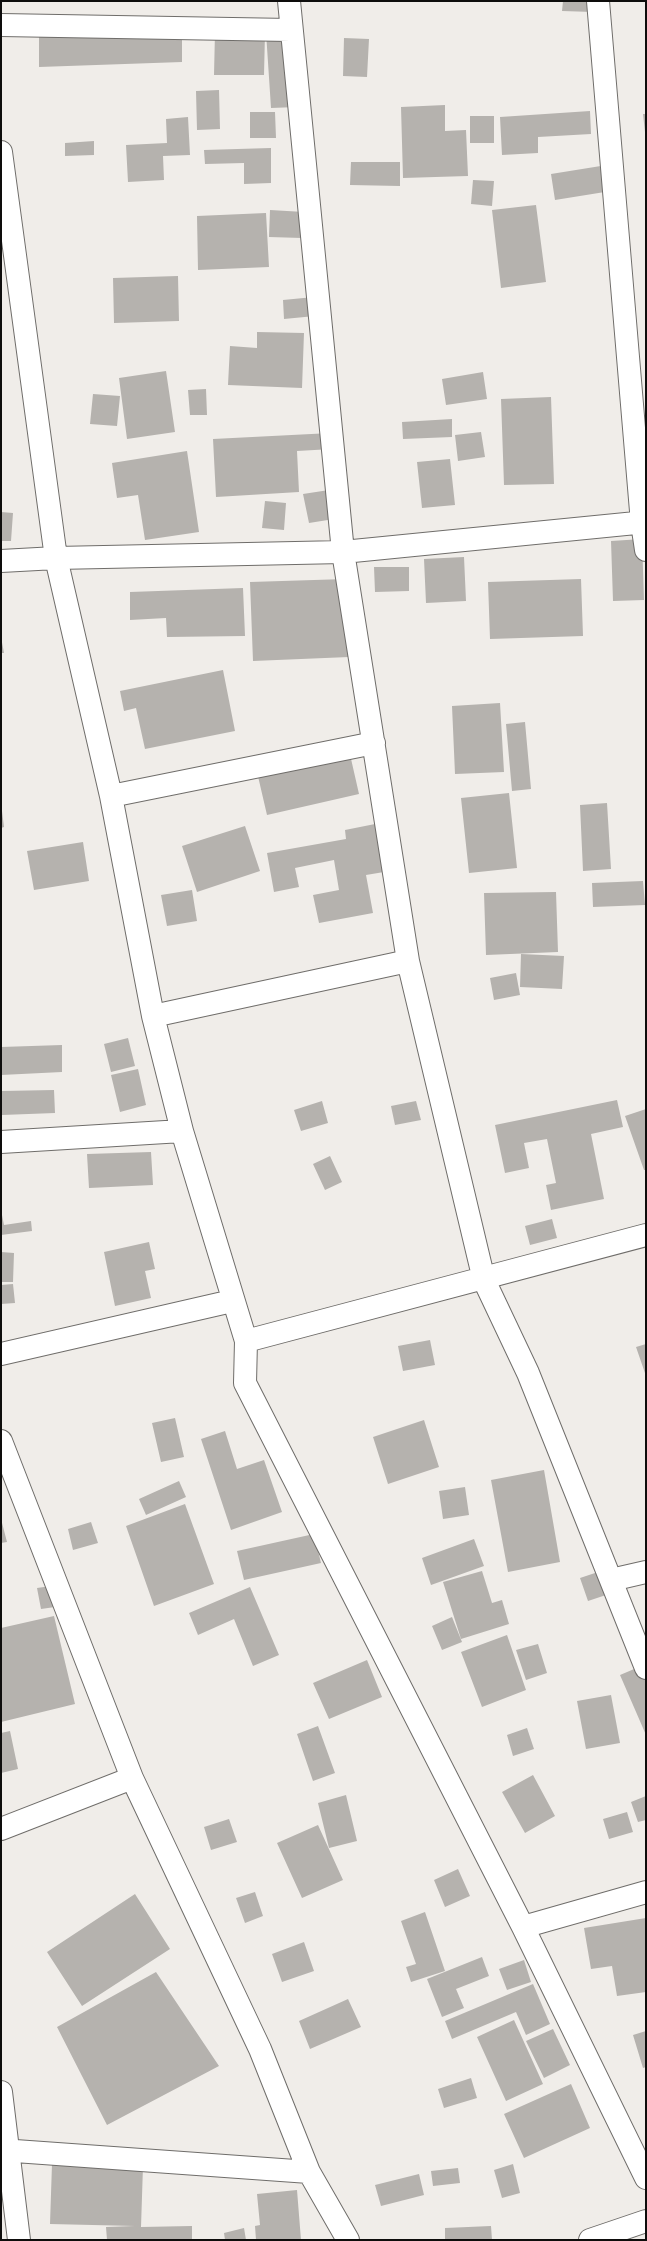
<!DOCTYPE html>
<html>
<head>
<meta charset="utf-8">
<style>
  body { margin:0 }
  #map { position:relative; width:647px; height:2241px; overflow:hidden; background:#f0ede9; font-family:"IBM Plex Sans",sans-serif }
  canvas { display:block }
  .frame { position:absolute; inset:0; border:2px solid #0e0d0c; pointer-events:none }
</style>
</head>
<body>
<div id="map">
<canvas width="647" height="2241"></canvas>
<div class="frame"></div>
</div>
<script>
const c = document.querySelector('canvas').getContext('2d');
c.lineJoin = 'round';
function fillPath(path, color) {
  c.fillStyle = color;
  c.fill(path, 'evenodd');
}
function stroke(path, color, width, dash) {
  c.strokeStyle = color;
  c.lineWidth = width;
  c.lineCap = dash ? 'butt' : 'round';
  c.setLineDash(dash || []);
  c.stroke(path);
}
fillPath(new Path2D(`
  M563,1H593V12L562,11Z
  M292,30L297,107L271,108L266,32Z
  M182,32V62L39,67V37Z
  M215,32L265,33L264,75H214Z
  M344,38L369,39L367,77L343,76Z
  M219,90L220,129L197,130L196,91Z
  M445,105V131L466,130L468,176L403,178L401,107Z
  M590,111L591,134L538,137V153L502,155L500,117Z
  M250,112H275L276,138H250Z
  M643,114H646V132H645Z
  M470,116H494V143H470Z
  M188,117L190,155L163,156L164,180L128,182L126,145L167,143L166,119Z
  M94,141V155L65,156V143Z
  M271,148V183L244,184V163L205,164L204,150Z
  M351,162H400V186L350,185Z
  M607,165L611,191L555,200L551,174Z
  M473,180L494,181L492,206L471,204Z
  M536,205L546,282L501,288L492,210Z
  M270,210L304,212L302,238L269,237Z
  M266,213L269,267L198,270L197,216Z
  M178,276L179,321L114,323L113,278Z
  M314,297L315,316L284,319L283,300Z
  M257,332L304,333L302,388L228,385L230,346L257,348Z
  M166,371L175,432L127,439L119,378Z
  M483,372L487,399L446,405L442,379Z
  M206,389L207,415H190L188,390Z
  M93,394L120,396L117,426L90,424Z
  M551,397L554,484L504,485L501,399Z
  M452,419V437L403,439L402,422Z
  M481,432L485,457L458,461L455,435Z
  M331,433L332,449L297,451L299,492L216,497L213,439Z
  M187,451L199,532L145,540L138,495L117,498L112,463Z
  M450,459L455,505L422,508L417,462Z
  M329,490L334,519L309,523L303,494Z
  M265,501L286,503L284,530L262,528Z
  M1,512L13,513L11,541H1Z
  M642,539L644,600L613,601L611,541Z
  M464,557L466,601L426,603L424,559Z
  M374,567H409V591L375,592Z
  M346,579L349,657L253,661L250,582Z
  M581,579L583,636L490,639L488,582Z
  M243,588L245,636L167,637L166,618L130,620V592Z
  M1,637L4,653H1Z
  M223,670L235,731L145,749L136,708L124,711L120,691Z
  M500,703L504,772L455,774L452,706Z
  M525,722L531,789L512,791L506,724Z
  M349,750L359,794L267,815L257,772Z
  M509,793L517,868L469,873L461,798Z
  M1,803L4,827L1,828Z
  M607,803L611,869L583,871L580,805Z
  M375,824L384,872L366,875L373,913L319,923L313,895L339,890L334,860L295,868L299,887L274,892L267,853L346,839L345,830Z
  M245,826L260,871L197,892L182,846Z
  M83,842L89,881L34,890L27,851Z
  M643,881L645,905L593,907L592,883Z
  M192,890L197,921L167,926L161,895Z
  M556,892L558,952L486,955L484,893Z
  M521,954L564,956L562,989L520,987Z
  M516,973L520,995L494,1000L490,978Z
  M128,1038L135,1066L111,1072L104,1044Z
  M62,1045V1072L1,1075V1047Z
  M138,1069L146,1105L120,1112L111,1075Z
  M54,1090L55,1113L2,1115V1091Z
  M617,1100L623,1127L591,1134L604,1199L551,1210L546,1185L556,1183L547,1139L524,1143L529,1168L505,1173L495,1125Z
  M322,1101L328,1123L301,1131L294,1110Z
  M416,1101L421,1120L395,1125L391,1106Z
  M646,1109V1170H644L625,1116Z
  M151,1152L153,1185L89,1188L87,1154Z
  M330,1156L342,1182L325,1190L313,1164Z
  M1,1210L4,1225L31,1221L32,1231L1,1235Z
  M552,1219L557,1238L530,1245L525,1226Z
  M149,1242L155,1269L145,1271L151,1298L115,1306L104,1252Z
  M1,1252L14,1253L13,1282H1Z
  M13,1284L15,1303L1,1304V1285Z
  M430,1340L435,1365L403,1371L398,1346Z
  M646,1344V1376L636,1347Z
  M175,1418L184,1457L161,1462L152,1423Z
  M424,1420L439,1467L388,1484L373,1437Z
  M225,1431L237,1469L264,1460L282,1512L231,1530L201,1439Z
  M544,1470L560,1562L508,1572L491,1480Z
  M179,1481L186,1497L146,1515L139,1499Z
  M465,1487L469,1515L443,1519L439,1491Z
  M185,1504L214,1584L154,1606L126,1526Z
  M1,1519L7,1542L1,1543Z
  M91,1522L98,1543L73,1550L68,1529Z
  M314,1534L321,1563L244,1580L237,1551Z
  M474,1539L484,1566L431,1585L422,1558Z
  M607,1569L615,1592L588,1601L580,1578Z
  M482,1571L492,1603L502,1600L509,1624L461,1639L443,1582Z
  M58,1585L62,1606L41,1609L37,1588Z
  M250,1587L279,1655L253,1666L234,1619L198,1635L189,1613Z
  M54,1616L75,1704L1,1722V1628Z
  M452,1617L462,1642L442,1650L432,1626Z
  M507,1635L526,1690L482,1707L461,1652Z
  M538,1644L547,1673L526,1680L516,1650Z
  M367,1660L382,1697L329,1719L313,1683Z
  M646,1664V1735L620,1675Z
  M611,1695L620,1743L586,1749L577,1701Z
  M318,1726L335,1773L313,1781L297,1734Z
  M527,1728L534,1749L513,1756L507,1735Z
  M10,1731L18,1769L1,1773V1733Z
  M533,1775L555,1816L525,1833L502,1792Z
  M346,1795L357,1841L329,1848L318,1803Z
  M646,1796V1820L638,1822L631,1802Z
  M627,1812L633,1832L609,1839L603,1819Z
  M229,1819L237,1842L211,1850L204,1827Z
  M318,1825L343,1880L302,1898L277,1843Z
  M458,1869L470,1896L445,1907L434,1880Z
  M255,1892L263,1916L245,1923L236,1898Z
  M135,1894L170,1949L82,2006L47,1952Z
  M425,1912L445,1971L411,1982L406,1967L416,1964L401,1921Z
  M646,1918V1992L617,1996L612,1966L591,1969L584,1928Z
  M304,1942L314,1971L282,1982L272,1954Z
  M482,1957L489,1976L456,1989L464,2008L442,2017L427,1979Z
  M524,1960L531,1982L507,1990L499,1969Z
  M156,1972L219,2066L107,2125L57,2027Z
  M533,1984L550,2024L526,2035L516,2012L452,2039L445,2021Z
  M348,1999L361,2027L310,2049L299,2021Z
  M514,2020L543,2084L506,2101L477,2037Z
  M553,2029L570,2065L544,2078L526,2041Z
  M646,2031V2067L643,2068L633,2035Z
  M471,2078L477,2098L444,2108L438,2089Z
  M571,2084L590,2128L524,2158L504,2114Z
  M52,2164L143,2166L141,2227L192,2226V2240H107L106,2227L135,2226L50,2224Z
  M513,2164L520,2193L502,2198L494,2170Z
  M458,2168L460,2183L433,2186L431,2171Z
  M419,2174L424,2195L381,2206L375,2185Z
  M297,2190L301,2240H256L255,2226L260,2225L257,2194Z
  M491,2226L492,2240H445V2228Z
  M244,2228L246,2240H225L224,2233Z`), '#b5b2ae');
const minor = new Path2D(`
  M289,1L343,552L408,961L484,1280L528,1373L646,1668
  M598,1L642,523L646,550
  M1,25L290,30
  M1,152L56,558L111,796L153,1016L182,1131L246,1341L245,1383L523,1927L646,2178
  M1,561L56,558L343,552L646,522
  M111,796L374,743
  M153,1016L408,961
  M1,1142L182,1131
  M246,1341L646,1235
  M1,1354L232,1301
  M1,1441L132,1778L260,2049L309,2172L348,2240
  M611,1580L646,1572
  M1,1829L132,1778
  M523,1927L646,1892
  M1,2092L19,2240
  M1,2150L309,2172
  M590,2240L646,2221`);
stroke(minor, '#6f6d6a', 24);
stroke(minor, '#fff', 22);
</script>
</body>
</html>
